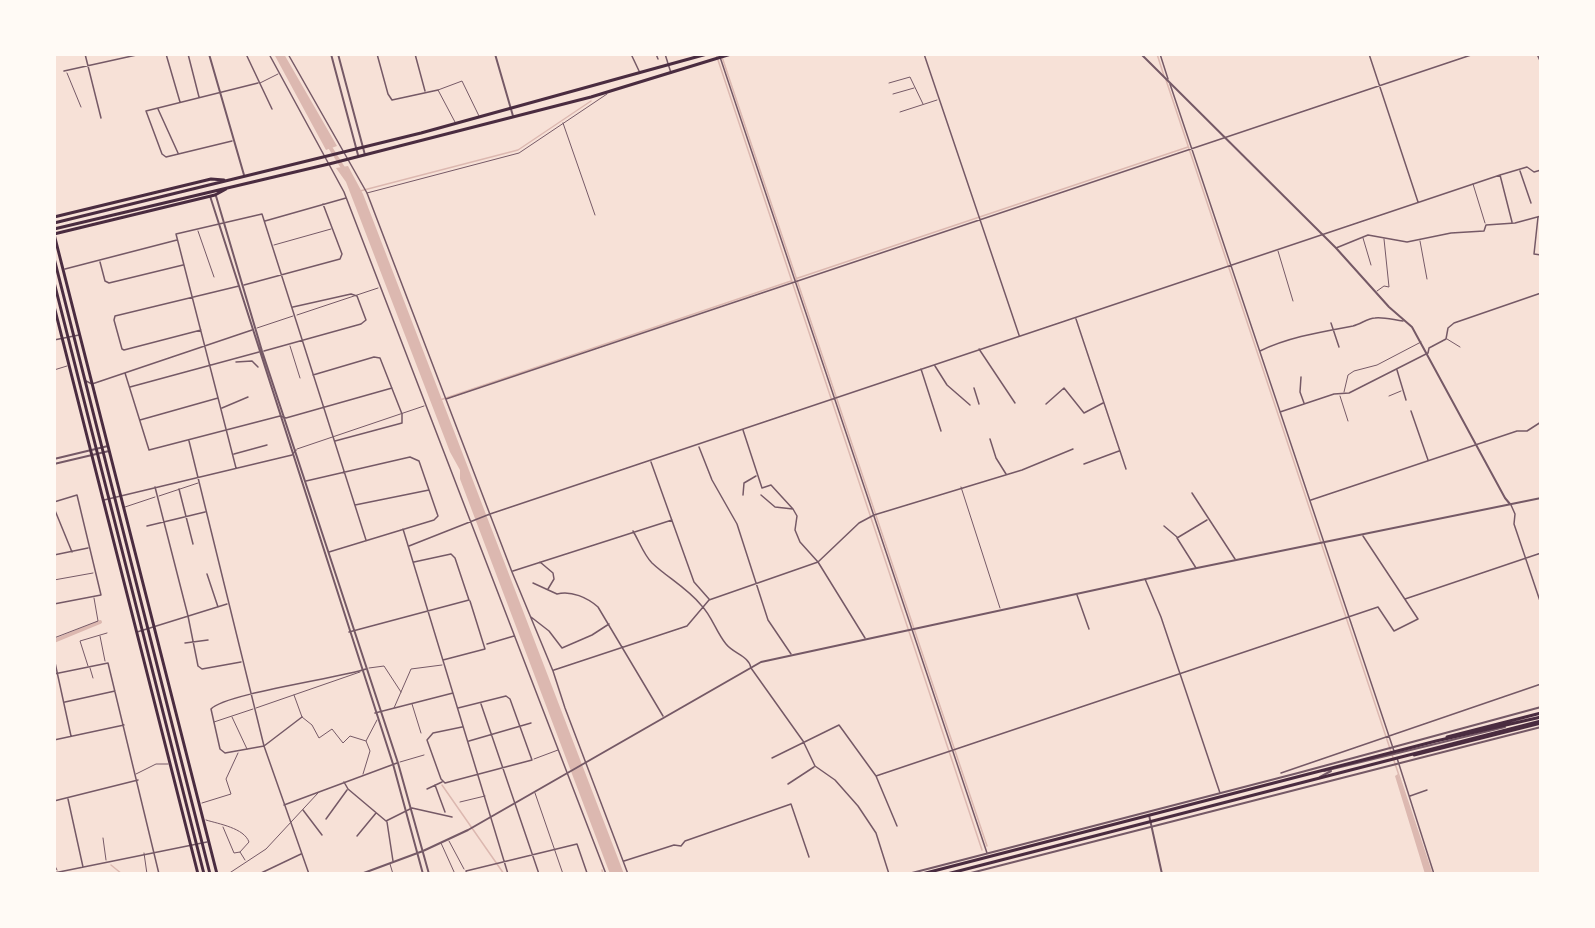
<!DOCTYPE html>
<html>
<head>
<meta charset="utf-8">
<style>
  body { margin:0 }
  #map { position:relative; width:1595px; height:928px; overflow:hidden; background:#f7e1d7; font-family:"Space Grotesk",sans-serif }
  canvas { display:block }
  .frame { position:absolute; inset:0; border:56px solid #fffaf5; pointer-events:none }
</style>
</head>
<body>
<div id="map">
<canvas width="1595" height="928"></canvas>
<div class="frame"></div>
</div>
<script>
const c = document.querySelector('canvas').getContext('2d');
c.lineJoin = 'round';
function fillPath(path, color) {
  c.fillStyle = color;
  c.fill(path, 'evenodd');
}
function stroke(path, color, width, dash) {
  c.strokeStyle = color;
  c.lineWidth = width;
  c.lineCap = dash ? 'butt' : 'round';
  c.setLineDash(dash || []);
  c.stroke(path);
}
fillPath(new Path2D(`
  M274,54H284L337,146L326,150Z
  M348,166L363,194L624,874H610L460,479V470L450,452L346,182L336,168Z
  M1398,774L1432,874H1425L1395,776Z`), '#dcb8b0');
stroke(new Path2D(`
  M716,54L982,850
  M721,54L987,846
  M1157,54L1164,76
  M1166,80L1432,874
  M360,191L518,150L591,101
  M795,279L1188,147
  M440,400L791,281
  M442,785L504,874
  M111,865L122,874
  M602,870L603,874`), '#dcb8b0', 1.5);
stroke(new Path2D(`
  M328,144L345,171
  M54,641L100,622`), '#dcb8b0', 4);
stroke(new Path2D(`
  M67,73L81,107
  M260,83L278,74
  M889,83L910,77L923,104
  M893,94L914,88
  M900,112L937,100
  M455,122L438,90L462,81L479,116
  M563,123L595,215
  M1473,184L1485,223
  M367,193L519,153L607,94
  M198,231L214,277
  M1363,238L1371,265
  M1420,241L1427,279
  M274,245L331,229
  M1278,251L1293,301
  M1377,291L1384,286L1389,287L1384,239
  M297,315L378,288
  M257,328L293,316
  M1447,339L1460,347
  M290,346L300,378
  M54,370L67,366
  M1344,392L1348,375L1354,371L1377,365L1421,342
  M1340,396L1348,421
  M1389,396L1401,391
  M297,449L424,406
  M961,487L1000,608
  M159,496L198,483
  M125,507L155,497
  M54,580L93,573
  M100,636L105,661
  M54,638L98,621L94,598
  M88,666L80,641L107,633
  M90,668L93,678
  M369,668L384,666L401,692
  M294,695L302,717L312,725L319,738L332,729L343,743L350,736L366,741
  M412,704L421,733
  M256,708L360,672
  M394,708L411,669L442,665
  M232,717L247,749
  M214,722L253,709
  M534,759L558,750
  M400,762L424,755
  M136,774L156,764H168
  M363,774L370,751L366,741L377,720
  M535,793L563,874
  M460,802L485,796
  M202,803L231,794L226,779L238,753
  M206,820C219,824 244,828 249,842L240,852
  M223,827L234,853L240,852L245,860
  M103,838L106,860
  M449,841L464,869
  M441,843L455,874
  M144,853L147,874
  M54,864L57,870
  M390,864L393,874
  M228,874L266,849L318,793`), '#755966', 1);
stroke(new Path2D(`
  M236,362L252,361L258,367`), '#755966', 1.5);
stroke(new Path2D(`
  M85,54L101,118
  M166,54L180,102
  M188,54L199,97
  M246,54L272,109
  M269,54L344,192L606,874
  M288,54L367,193L512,572L553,671L565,708L628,874
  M377,54L388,94L392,100L438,90
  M415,54L425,91
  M631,54L640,73
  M656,54L658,59
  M665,54L671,73
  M719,54L987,853
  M924,54L1019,335
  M1160,54L1168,79
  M1369,54L1418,202
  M1537,54L1541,63
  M64,71L141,54
  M1170,84L1394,751
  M158,109L178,153
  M232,141L166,157L162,154L146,111L258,83
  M1520,171L1531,203
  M1500,175L1512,222
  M1538,217L1534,254L1541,255
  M265,221L346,198
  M1336,248L1368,235L1407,242L1451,233L1484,231L1486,225L1515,223L1541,216
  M100,262L105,281L109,283L183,265
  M65,269L177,240
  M244,285L340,259L342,254L323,204
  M1076,319L1126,469
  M1331,323L1339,347
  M201,330L124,350L122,349L114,320L115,316L239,286
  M54,340L79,335
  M979,349L1015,403
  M264,351L361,324L366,320L357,296L351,294L293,307
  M1260,351C1289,337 1321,332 1353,326C1361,324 1368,318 1375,318C1384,317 1394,320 1403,321
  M935,366L947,385L970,405
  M921,369L941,431
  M1397,370L1406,400
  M125,373L149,450L280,416L286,418L392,388
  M313,375L374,357L380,358L402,414V423L335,441
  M1301,377L1300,392L1304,403
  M86,381L92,384L252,330
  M130,387L259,352
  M974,388L979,404
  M446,399L1474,54
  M1046,404L1064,388L1084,413L1103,403
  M222,408L248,397
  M1411,411L1428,460
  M1280,412L1334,394L1349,393L1428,353L1429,348L1446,339L1448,328L1454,323L1541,293
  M140,420L218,398
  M743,430L762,488L771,485L793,509L797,516L795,530L800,542L818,562L865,638
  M990,439L996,458L1006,474
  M189,441L264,746L309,874
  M699,447L712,480L737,524L768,620L791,654
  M234,454L267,445
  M651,462L694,582L709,599
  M1084,464L1119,451
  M236,468L176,234L262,214L366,540
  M306,481L410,457L419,461L438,516L434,520L329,552
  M155,487L188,616L198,666L202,669L241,662
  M179,489L193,544
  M1192,493L1235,559
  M743,495L744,483L756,476
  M761,495L775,507L793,509
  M104,500L292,455L296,450
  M1311,500L1517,431H1527L1541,422
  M54,502L77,495L101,595L54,604
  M355,505L429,490
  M1511,505L1515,514L1514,524L1541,604
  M54,508L72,552
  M147,526L205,512
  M1164,526L1177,537
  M403,529L508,874
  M633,531C639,541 644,555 652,563C668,578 687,588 701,605C712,616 716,632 726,644C734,654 749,656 751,668L803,741L815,766L835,780L858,806L876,833L889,874
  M409,546L490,514L1500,175L1527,167L1534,172L1541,170
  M54,555L88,548
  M540,562L553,573L554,579L548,589
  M1196,568L1177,538L1207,520
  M513,571L672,520
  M207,574L218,607
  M1145,579L1161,617L1220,793
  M533,583L557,594C571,590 588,598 598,607L663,716
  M1077,595L1089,629
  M1405,599L1541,553
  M531,617L549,631L562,648L592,635L609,624
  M137,632L227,604
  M349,632L469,600L455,558L451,554L414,562
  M185,643L208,640
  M487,644L514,636
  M54,658L71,736
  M443,660L485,649L470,601
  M554,670L687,626L709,600L818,562L859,523L874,515L1022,470L1073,449
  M54,674L108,663L159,874
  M65,702L115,691
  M481,704L539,874
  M458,708L506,696L510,699L532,760L445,783L441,779L427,740L433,733L462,727
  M375,713L453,693
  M302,717L264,746L225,753L220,749L211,709C224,694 339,678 366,669
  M54,740L124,725
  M469,741L531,723
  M772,758L839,725L876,776L897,826
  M1397,758L1434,874
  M1281,773L1541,684
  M876,776L1378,607L1394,631L1418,619L1363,536
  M344,782L348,789L386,821
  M788,784L814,767
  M435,785L445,812
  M427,789L442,782
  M1410,796L1427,790
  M68,799L83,867
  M54,801L138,780
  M284,805L397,763
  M303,810L322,835
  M326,819L347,790
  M386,821L412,808L452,817
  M387,822L393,861
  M357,836L376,813
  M624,861L674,845L681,846L685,841L791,804L809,857
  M54,873L207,842
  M259,874L301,854
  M467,874L466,871L577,844L587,873`), '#755966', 1.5);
stroke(new Path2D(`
  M209,54L244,175
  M331,54L358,155
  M338,54L365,155
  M495,54L513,116
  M1141,54L1336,248L1389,307L1412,327L1505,498L1510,504
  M210,196L393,764L423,874
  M216,196L262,351L398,763L429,874
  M54,459L108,446
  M54,464L109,451
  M1324,771L1505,727
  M1320,777L1331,771
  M1149,815L1162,874
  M361,874L423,851L468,830L761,662L1192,569L1541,498
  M908,874L1298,773L1541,707
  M967,874L1541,727`), '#755966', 2);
stroke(new Path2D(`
  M54,217L211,179L224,180
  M54,223L421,133L707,54
  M54,229L333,163L591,97L731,54
  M54,234L217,874
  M54,234L215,195L226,189
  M54,258L210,874
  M54,282L204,874
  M54,306L198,874`), '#4a2c40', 3);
stroke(new Path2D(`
  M1447,737L1541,713
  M1414,755L1541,723
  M922,874L1436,741L1541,717
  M947,874L1541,721`), '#4a2c40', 3);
</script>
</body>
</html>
